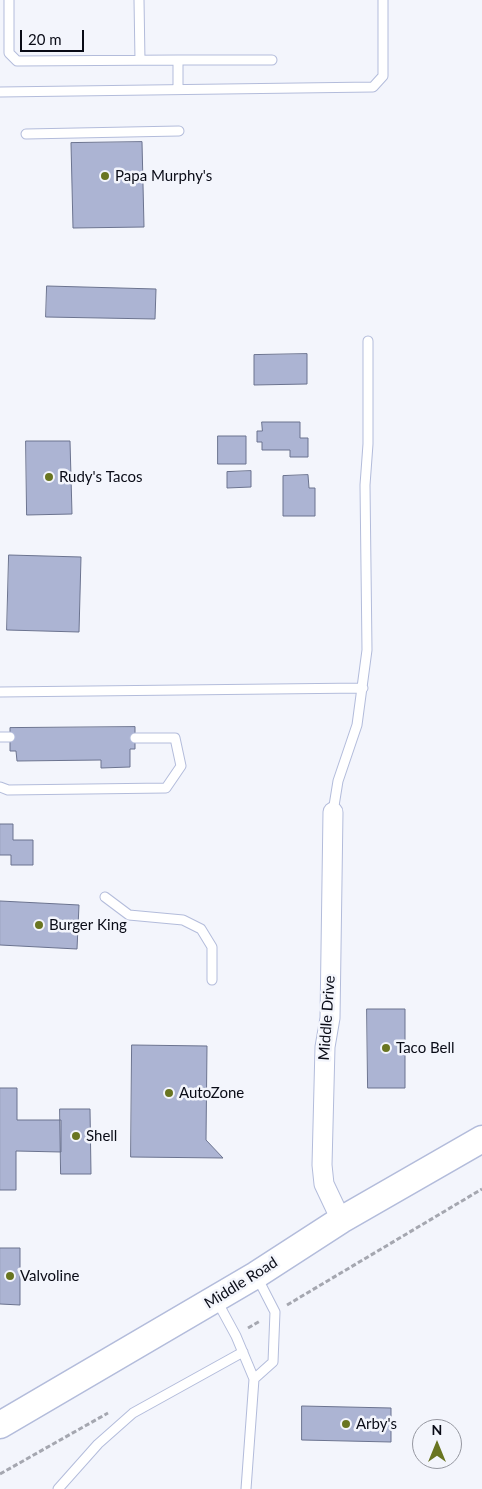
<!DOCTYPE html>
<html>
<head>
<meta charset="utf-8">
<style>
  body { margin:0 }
  #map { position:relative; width:482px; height:1489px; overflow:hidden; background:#f3f5fc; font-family:Lato,sans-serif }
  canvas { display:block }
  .north { position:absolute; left:412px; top:1419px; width:50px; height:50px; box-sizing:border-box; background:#f3f5fc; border:1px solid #9597a0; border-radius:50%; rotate:0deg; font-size:14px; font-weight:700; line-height:20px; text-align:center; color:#090b16 }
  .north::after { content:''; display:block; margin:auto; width:18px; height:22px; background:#697521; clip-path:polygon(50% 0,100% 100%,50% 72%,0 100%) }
  .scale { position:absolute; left:20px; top:30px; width:64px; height:22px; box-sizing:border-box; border:2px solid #090b16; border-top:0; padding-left:6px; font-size:15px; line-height:18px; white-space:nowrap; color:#090b16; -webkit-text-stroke:4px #f3f5fc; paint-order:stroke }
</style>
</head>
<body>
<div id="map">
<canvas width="482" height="1489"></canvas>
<div class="north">N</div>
<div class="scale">20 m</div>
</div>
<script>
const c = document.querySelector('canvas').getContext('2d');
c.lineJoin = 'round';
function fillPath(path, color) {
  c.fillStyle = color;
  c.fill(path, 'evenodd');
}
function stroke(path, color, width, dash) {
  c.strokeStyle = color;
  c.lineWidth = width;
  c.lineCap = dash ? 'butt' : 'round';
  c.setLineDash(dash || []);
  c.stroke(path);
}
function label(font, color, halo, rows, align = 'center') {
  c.font = font + ' Lato,sans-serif';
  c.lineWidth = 5;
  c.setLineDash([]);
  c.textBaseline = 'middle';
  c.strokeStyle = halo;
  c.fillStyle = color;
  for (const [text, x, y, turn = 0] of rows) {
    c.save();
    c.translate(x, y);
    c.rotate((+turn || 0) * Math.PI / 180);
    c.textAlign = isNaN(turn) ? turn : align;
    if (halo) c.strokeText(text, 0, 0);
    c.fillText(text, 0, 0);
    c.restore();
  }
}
const building = new Path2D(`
  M142,142L144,227L73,228L71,143Z
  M47,286L156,289L155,319L46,317Z
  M307,354V384L254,385V355Z
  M262,422H300V438H308V457H290V450H262V442H257V431H262Z
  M218,436H246V464H218Z
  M26,441H70L72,514L27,515Z
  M251,471V487L227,488V472Z
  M308,475L309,488H315V516H283V476Z
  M9,555L81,557L79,632L7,630Z
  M135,727V749H130V767L101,768V760L17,761L16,751H10V728Z
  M0,824H13V840H33V865H11V855H0Z
  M0,901L79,905L77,949L0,945Z
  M367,1009H405V1088H368Z
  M132,1045L207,1046L206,1140L223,1158L131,1157Z
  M0,1088H17V1120H61V1152L16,1151V1190H0Z
  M60,1109H90L91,1174H61Z
  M0,1248H20V1305L0,1304Z
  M302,1406L391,1408V1442L302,1440Z`);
fillPath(building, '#acb4d3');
stroke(building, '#6b738f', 1);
const lane = new Path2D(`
  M9,0V53L17,61L178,60V89
  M139,0L140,60
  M178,60H272
  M0,92L373,87L383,76V0
  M26,134L179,131
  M0,692L363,688
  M0,737H10
  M0,787L8,790L166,788L181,766L175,738H135
  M333,812L338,781L357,725L367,650L365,485L368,444V341
  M105,897L129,915L183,920L201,929L212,947V980
  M217,1301L236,1336L254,1379L246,1489
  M254,1379L273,1362L275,1312L257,1277
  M58,1489L98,1444L133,1413L243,1352`);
const street = new Path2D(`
  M333,812L330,1018L325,1047L322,1165L324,1184L341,1220`);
const secondary = new Path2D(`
  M0,1425L256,1275L341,1220L482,1139`);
stroke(lane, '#b3bcdb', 11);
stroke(street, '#b3bcdb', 21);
stroke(secondary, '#b3bcdb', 29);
stroke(new Path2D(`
  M287,1305L482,1189
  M248,1328L260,1321
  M0,1474L108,1413`), '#a5a7b0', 3, [5, 2.5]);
stroke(lane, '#fff', 9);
stroke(street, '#fff', 19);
stroke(secondary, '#fff', 26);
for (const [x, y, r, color] of [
  [105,176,5,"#697521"],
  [49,477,5,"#697521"],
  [39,925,5,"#697521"],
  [386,1048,5,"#697521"],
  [169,1093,5,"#697521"],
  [76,1136,5,"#697521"],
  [10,1276,5,"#697521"],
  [346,1424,5,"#697521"]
]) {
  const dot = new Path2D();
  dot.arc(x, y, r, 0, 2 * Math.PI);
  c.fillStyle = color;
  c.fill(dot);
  stroke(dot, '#f3f5fc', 2);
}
label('15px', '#090b16', '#f3f5fc', [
  ["Papa Murphy's",115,176],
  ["Rudy's Tacos",59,477],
  ["Burger King",49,925],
  ["Taco Bell",396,1048],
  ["AutoZone",179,1093],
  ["Shell",86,1136],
  ["Valvoline",20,1276],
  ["Arby's",356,1424]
], 'left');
label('15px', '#090b16', '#f3f5fc', [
  ["Middle Drive",327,1018,-86],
  ["Middle Road",241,1283,-32]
]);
</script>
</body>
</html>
